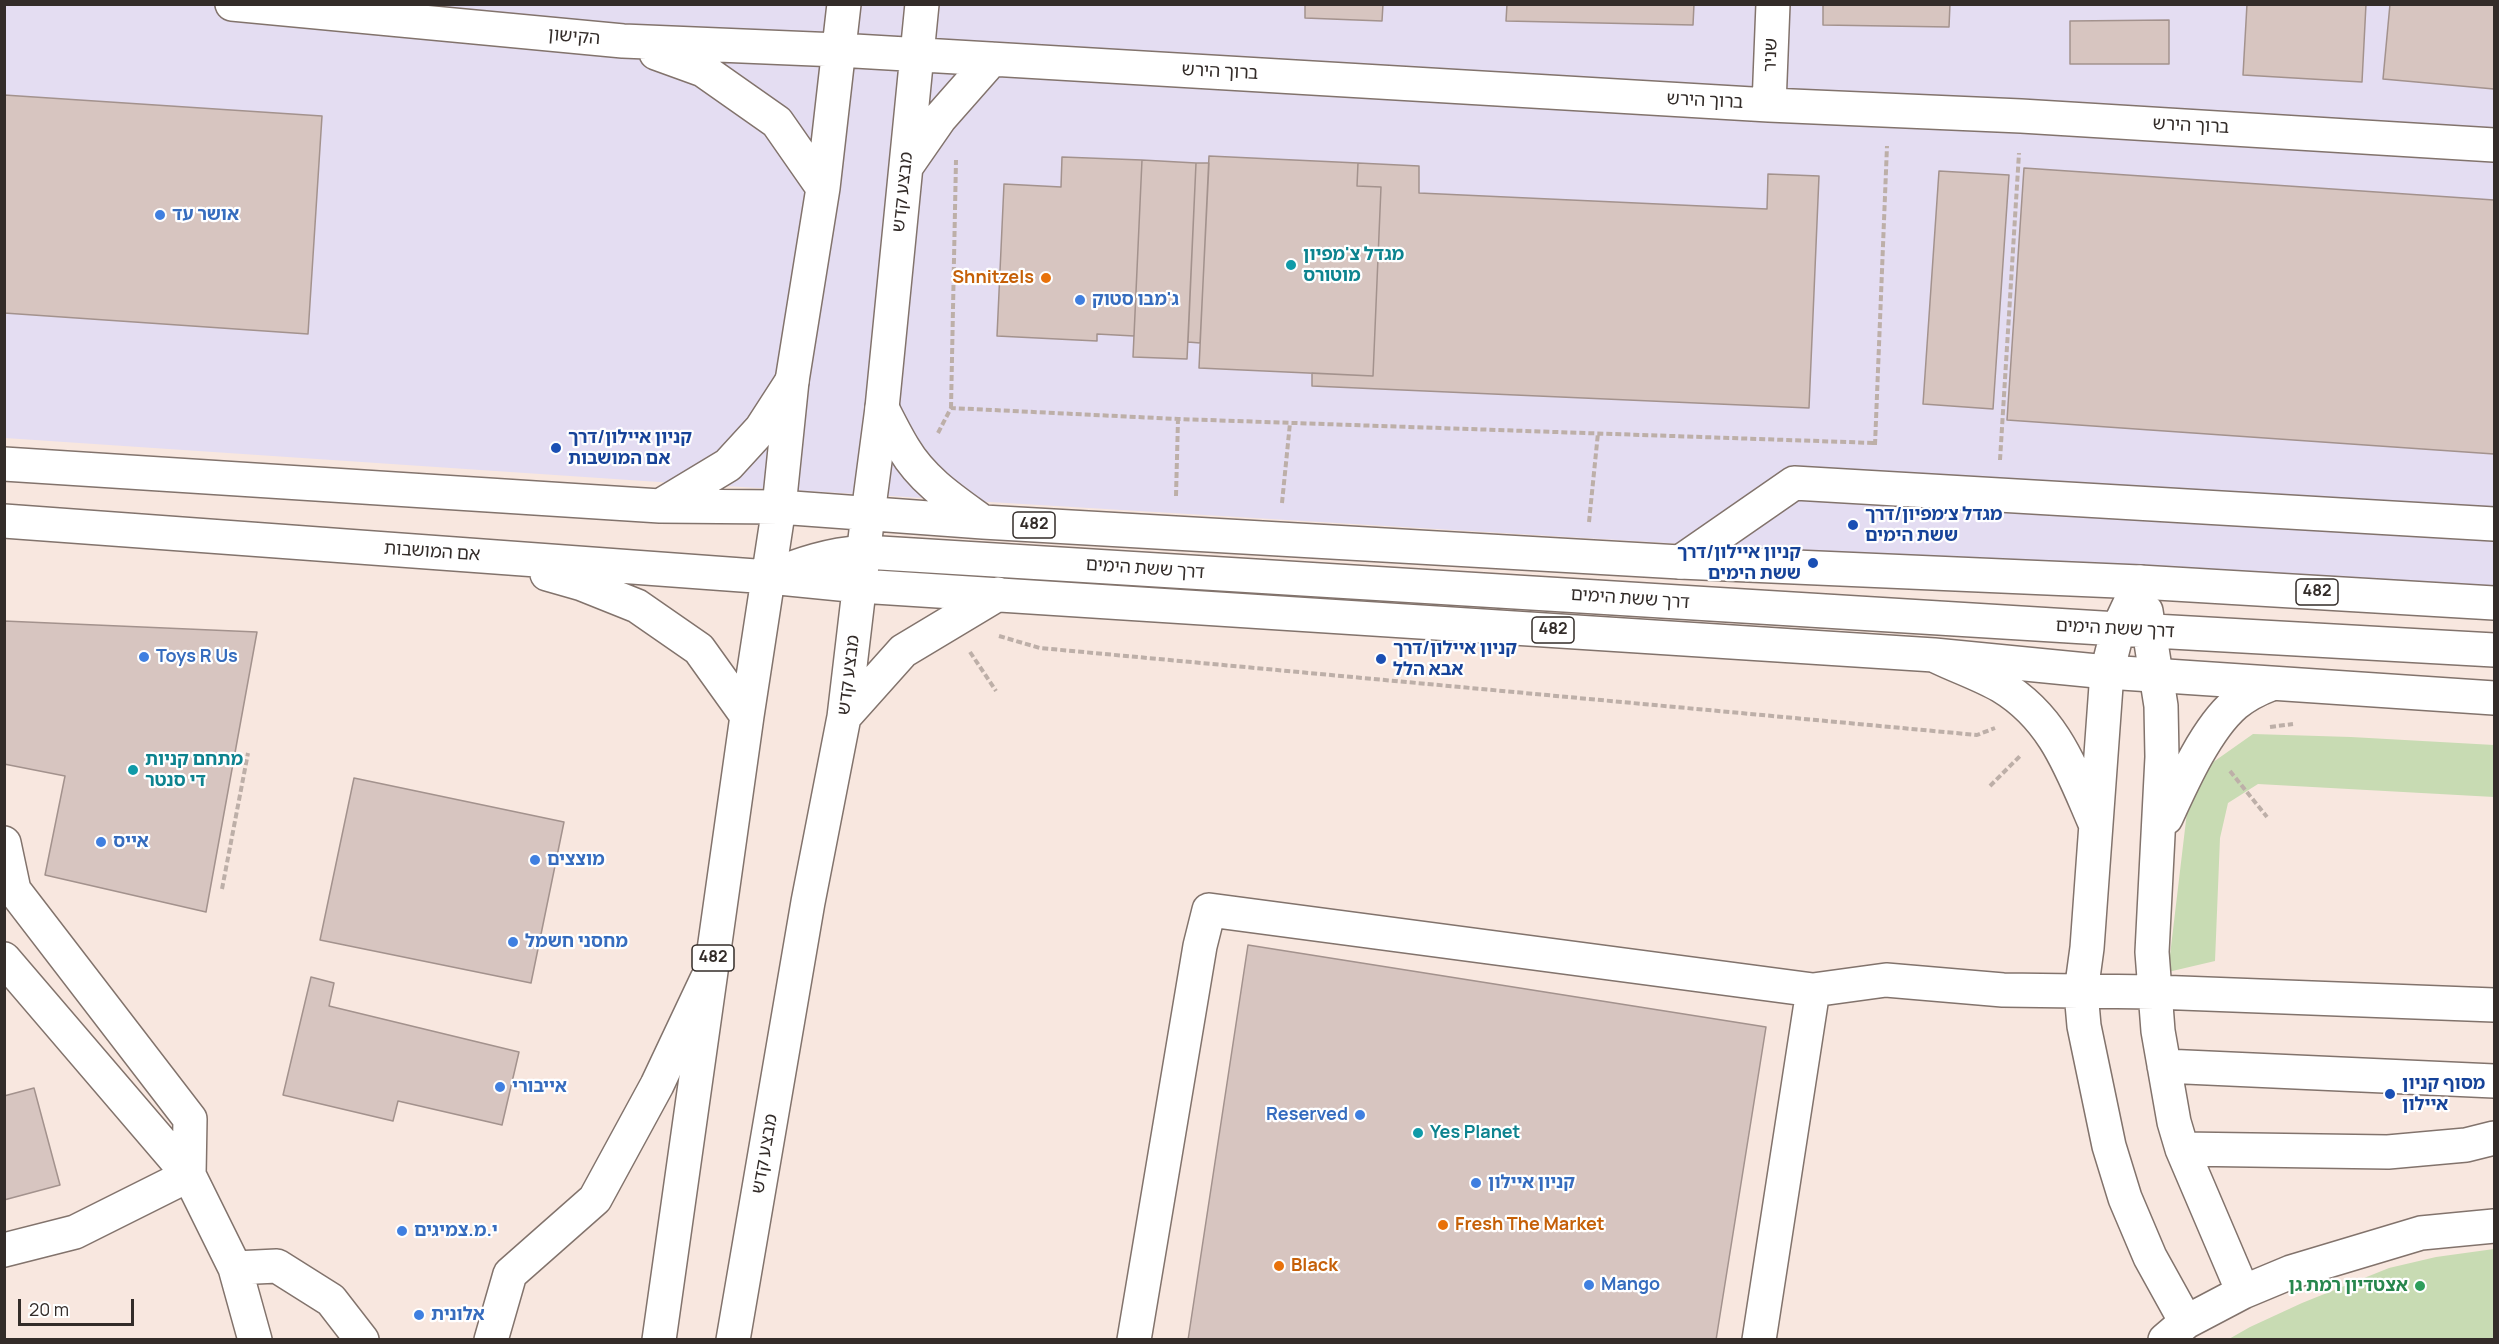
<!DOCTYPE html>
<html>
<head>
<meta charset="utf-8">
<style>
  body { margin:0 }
  #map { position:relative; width:2499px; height:1344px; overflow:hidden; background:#f8e7df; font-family:Manrope,sans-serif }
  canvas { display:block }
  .frame { position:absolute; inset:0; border:6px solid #332c29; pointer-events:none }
  .scale { position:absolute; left:18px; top:1299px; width:116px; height:27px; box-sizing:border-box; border:3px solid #332c29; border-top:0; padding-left:8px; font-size:18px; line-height:21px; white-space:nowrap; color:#332c29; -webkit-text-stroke:4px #fff; paint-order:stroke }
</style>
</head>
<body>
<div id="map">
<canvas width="2499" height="1344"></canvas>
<div class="frame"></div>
<div class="scale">20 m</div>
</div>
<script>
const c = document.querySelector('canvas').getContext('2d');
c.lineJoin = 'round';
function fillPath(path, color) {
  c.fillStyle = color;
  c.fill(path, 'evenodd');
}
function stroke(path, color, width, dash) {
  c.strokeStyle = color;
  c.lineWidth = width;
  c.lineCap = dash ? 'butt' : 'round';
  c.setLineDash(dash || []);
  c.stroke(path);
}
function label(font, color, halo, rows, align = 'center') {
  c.font = font + ' Manrope,"Noto Sans Hebrew",sans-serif';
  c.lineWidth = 4.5;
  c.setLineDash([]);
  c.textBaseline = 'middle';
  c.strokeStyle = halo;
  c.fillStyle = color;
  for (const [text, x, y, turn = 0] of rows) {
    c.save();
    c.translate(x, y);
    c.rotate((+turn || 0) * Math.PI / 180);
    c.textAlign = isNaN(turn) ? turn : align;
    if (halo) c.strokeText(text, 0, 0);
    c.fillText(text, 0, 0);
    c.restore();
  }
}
fillPath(new Path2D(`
  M4,5H2494V593L659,482L5,438Z`), '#e4ddf2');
fillPath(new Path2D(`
  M2253,734L2351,737L2494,745V797L2258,784L2228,803L2220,838L2215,961L2168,972L2187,812L2209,765Z
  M2494,1249V1339H2229L2250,1327L2302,1303L2389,1268L2436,1257Z`), '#c8dbb3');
const building = new Path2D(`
  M1305,4H1383L1382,21L1305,18Z
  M1507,4H1694L1693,25L1506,21Z
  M1823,4H1950L1949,27L1823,25Z
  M2247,4H2366L2362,82L2243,75Z
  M2390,4H2494V89L2383,79Z
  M2169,20V64H2070V21Z
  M4,95L322,116L308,334L4,313Z
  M1209,156L1358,163L1357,186L1381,187L1373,376L1199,368Z
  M1062,157L1142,160L1134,336L1097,334V341L997,336L1004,184L1061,187Z
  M1142,160L1196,163L1187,359L1133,357Z
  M1196,163H1209L1200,343L1188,342Z
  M1358,163L1419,166V193L1767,209L1768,174L1819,176L1809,408L1312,386V373L1373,376L1381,187L1357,186Z
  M2024,168L2494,200V454L2007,420Z
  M1939,171L2009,175L1993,409L1923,404Z
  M4,621L257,632L206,912L45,875L65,776L4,764Z
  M354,778L564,822L531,983L320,940Z
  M1248,945L1766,1027L1716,1340H1188Z
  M311,977L334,983L329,1006L519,1052L502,1125L398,1101L393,1121L283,1095Z
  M34,1088L60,1185L4,1200V1096Z`);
fillPath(building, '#d7c5c0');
stroke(building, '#a3928d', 1.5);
const minor = new Path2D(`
  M232,4L623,41L838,50L1769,105L2021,116L2494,145
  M656,53L703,70L777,122L823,188
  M1769,105L1773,4
  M906,167L940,118L992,59
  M779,507L792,381L823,188L844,4
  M868,514L882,408L922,4
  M1680,562L1794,483L2494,524
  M769,577C803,563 828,555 864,552L2118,629L2494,650
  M2140,582L2118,629L2107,672L2087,948L2081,992L2084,1026L2109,1146L2125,1198L2150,1257L2186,1322
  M2146,611L2161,706L2162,757L2152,952L2158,1031L2174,1122L2182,1149L2243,1292
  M1938,657C1959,667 1982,675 2001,686C2054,718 2071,768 2094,821
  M2166,818C2182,783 2206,729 2235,704C2246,695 2258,689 2271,684
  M4,843L14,890L190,1119L189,1175L75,1232L4,1250
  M4,959L189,1175L235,1268L255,1340
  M2164,1066L2494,1081
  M2182,1149L2388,1152L2466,1145L2494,1138
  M235,1268L277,1266L331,1300L362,1340
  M491,1340L510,1274L595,1199L657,1085L707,979
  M1134,1340L1200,946L1209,910L1813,990L1886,980L2003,990L2155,992L2494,1005
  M1759,1340L1813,990
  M2165,1340L2186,1322L2243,1292L2291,1272L2421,1233L2494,1226`);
const major = new Path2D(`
  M882,408C889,422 896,436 904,449C923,481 954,501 983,522
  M4,464L660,506L779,507L983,522L1680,562L2140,582L2494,603
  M660,506L728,465L761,429L792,381
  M4,521L769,577L860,586L1934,655L2107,672L2494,698
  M547,574L582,584L637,606L699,649L747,716
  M844,717L903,651L998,594
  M659,1340L747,716L779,507
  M733,1340L808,902L844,717L868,514`);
stroke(minor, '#82736c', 36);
stroke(major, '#82736c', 36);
stroke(new Path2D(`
  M951,408L956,160
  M938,433L951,408L1178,419L1875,443
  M1875,445L1887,146
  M2000,460L2019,153
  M1176,496L1178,419
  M1282,503L1290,423
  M1589,522L1598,433
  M999,636L1040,648L1977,735L1995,728
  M970,652L996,691
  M2270,727L2293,724
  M2230,771L2267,817
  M1990,786L2021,755
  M222,889L248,753`), '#bdafa8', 4, [6, 3]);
stroke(minor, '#fff', 33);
stroke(major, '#fff', 33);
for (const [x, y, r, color] of [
  [160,215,6,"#3f7fe0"],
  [1291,265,6,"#0f9aa8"],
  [1046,278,6,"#e8710a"],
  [1080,300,6,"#3f7fe0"],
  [556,448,6,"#1a4fb4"],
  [1853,525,6,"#1a4fb4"],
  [1813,563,6,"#1a4fb4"],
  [144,657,6,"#3f7fe0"],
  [1381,659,6,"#1a4fb4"],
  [133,770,6,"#0f9aa8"],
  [101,842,6,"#3f7fe0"],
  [535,860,6,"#3f7fe0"],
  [513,942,6,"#3f7fe0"],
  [500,1087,6,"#3f7fe0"],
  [2390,1094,6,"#1a4fb4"],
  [1360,1115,6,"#3f7fe0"],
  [1418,1133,6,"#0f9aa8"],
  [1476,1183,6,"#3f7fe0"],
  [1443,1225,6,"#e8710a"],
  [402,1231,6,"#3f7fe0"],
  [1279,1266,6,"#e8710a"],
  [1589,1285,6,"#3f7fe0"],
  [2420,1286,6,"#2e9e5b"],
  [419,1315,6,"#3f7fe0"]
]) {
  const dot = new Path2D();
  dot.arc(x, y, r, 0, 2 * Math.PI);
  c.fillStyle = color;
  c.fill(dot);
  stroke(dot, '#fff', 2);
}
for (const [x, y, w] of [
  [1034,525,42],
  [2317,592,42],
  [1553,630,42],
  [713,958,42]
]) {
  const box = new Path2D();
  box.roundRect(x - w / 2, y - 13, w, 26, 4.5);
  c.fillStyle = '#fff';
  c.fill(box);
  stroke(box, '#332c29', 1.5);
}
label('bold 16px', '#332c29', null, [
  ["482",1034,525],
  ["482",2317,592],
  ["482",1553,630],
  ["482",713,958]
]);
label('18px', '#332c29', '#fff', [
  ["הקישון",574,37,5],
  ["שניר",1771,55,-88],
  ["ברוך הירש",1220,72,3],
  ["ברוך הירש",1705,101,3],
  ["ברוך הירש",2191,126,3],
  ["מבצע קדש",903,192,-84],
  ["אם המושבות",432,552,4],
  ["דרך ששת הימים",1145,569,4],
  ["דרך ששת הימים",1630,599,4],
  ["דרך ששת הימים",2115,629,3],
  ["מבצע קדש",849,675,-83],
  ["מבצע קדש",765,1154,-80]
]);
label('bold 18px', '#366cbe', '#fff', [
  ["אושר עד",172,215],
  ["ג'מבו סטוק",1092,300],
  ["Toys R Us",156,657],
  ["אייס",113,842],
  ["מוצצים",547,860],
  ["מחסני חשמל",525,942],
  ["אייבורי",512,1087],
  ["Reserved",1348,1115,"right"],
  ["קניון איילון",1488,1183],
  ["י.מ.צמיגים",414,1231],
  ["Mango",1601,1285],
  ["אלונית",431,1315]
], 'left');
label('bold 18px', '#0d838f', '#fff', [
  ["מגדל צ'מפיון",1303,255],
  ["מוטורס",1303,276],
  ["מתחם קניות",145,760],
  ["די סנטר",145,781],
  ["Yes Planet",1430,1133]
], 'left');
label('bold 18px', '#c56008', '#fff', [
  ["Shnitzels",1034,278,"right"],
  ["Fresh The Market",1455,1225],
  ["Black",1291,1266]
], 'left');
label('bold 18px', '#164399', '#fff', [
  ["קניון איילון/דרך",568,438],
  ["אם המושבות",568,459],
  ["מגדל צ׳מפיון/דרך",1865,515],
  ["ששת הימים",1865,536],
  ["קניון איילון/דרך",1801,553,"right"],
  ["ששת הימים",1801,574,"right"],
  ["קניון איילון/דרך",1393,649],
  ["אבא הלל",1393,670],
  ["מסוף קניון",2402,1084],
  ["איילון",2402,1105]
], 'left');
label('bold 18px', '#27864d', '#fff', [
  ["אצטדיון רמת גן",2408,1286]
], 'right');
</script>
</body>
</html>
